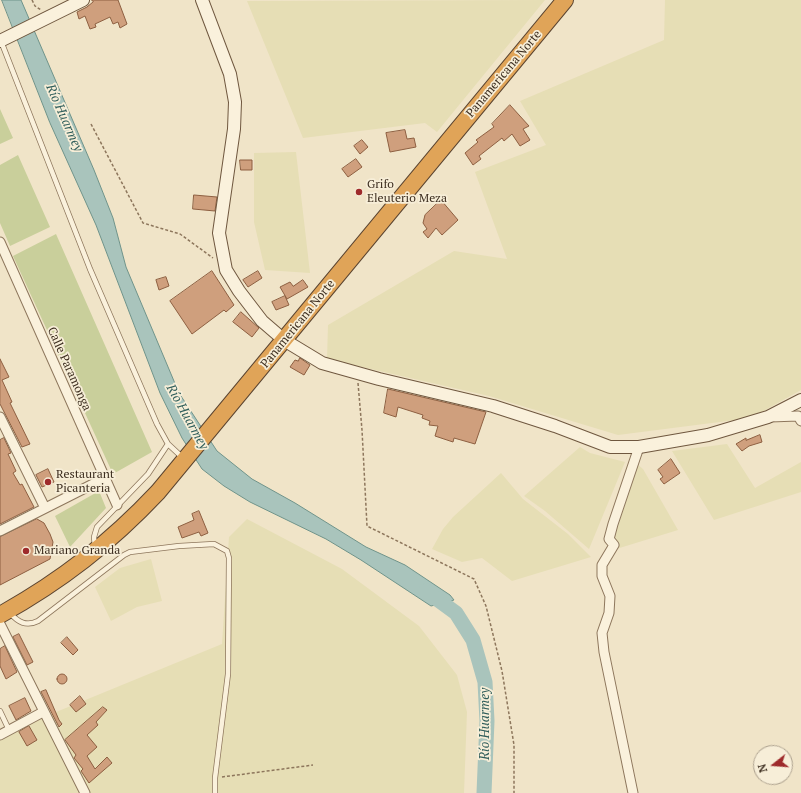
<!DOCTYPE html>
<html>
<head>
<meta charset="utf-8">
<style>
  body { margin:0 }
  #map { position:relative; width:801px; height:793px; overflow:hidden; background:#f0e4c8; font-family:"PT Serif",serif }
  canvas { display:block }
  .north { position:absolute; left:753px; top:745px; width:40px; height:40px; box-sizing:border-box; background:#f7eed8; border:1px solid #ada18e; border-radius:50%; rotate:253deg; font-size:11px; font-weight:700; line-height:16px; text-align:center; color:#3d2e20 }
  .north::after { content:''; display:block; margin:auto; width:14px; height:18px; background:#9e2a2b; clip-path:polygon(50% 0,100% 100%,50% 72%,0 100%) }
</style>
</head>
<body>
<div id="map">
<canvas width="801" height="793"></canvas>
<div class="north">N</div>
</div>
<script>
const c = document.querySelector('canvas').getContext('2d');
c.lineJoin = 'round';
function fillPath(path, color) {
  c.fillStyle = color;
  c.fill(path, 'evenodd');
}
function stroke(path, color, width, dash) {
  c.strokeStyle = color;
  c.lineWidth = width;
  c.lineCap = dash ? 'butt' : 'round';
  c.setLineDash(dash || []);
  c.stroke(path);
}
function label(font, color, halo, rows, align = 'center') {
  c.font = font + ' "PT Serif",serif';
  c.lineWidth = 3.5;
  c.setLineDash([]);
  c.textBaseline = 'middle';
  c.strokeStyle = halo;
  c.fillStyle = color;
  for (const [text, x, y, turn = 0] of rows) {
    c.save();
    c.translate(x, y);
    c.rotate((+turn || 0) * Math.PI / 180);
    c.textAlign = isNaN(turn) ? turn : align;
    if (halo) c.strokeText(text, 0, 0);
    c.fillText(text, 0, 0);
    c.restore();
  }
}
fillPath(new Path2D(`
  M545,0L437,132L425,123L303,138L247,1Z
  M665,0H801V390L751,418L618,435L489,396L327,359L328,325L454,251L507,259L475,172L546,145L520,101L664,40Z
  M296,152L310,273L265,270L254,222V153Z
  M727,444L755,488L801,462V492L714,520L672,451Z
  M580,447L590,453L625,462L589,549L545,511L524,496Z
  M637,464L643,469L678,530L613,550L611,538Z
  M501,473L523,499L568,534L591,557L512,581L482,558L462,562L432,549L443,529L453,517Z
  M247,519L342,569L419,626L457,675L467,712L464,793H0V735L222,644L229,537Z
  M151,559L162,601L137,607L111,621L95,587L120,568Z`), '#e6deb5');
fillPath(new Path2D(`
  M0,109L13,138L0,144Z
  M18,155L50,227L10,246L0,223V165Z
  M56,234L152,452L113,474L13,256Z
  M99,491L106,508L70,547L55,516Z`), '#c9cf9b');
const water = new Path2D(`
  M2,0H21L94,170L113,218L126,267L179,393L217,451L252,479L295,503L366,547L405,565L450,595L454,600L431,606L361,560L326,539L250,502L224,486L202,469L182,438L160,393L96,225L50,123Z`);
fillPath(water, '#a9c4bc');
stroke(water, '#6f938a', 1);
stroke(new Path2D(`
  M426,591L456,613L473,640L485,682L487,721L484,793`), '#a9c4bc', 15);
const building = new Path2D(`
  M92,0H118L127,24L120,28L118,22L113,24L110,17L95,24L96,27L90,29L85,16L79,19L77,12L87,7L93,2Z
  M510,105L529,126L523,129L530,140L520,146L512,134L504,141L502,138L479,156L481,159L473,165L465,153L478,142L476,140L494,127L492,124Z
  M405,130L407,139L414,138L416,147L390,152L386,133Z
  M362,140L368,147L360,154L354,146Z
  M356,159L362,167L348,177L342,169Z
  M240,160H252V170H241Z
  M194,195L217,197L215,211L193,209Z
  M441,200L458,220L442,235L436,228L428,238L423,232L427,229L423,223L425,215Z
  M212,271L234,305L226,312L224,310L192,334L170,301Z
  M258,271L262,278L248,287L243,280Z
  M166,277L169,286L159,290L156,280Z
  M303,280L308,287L287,299L280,287L290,282L293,286Z
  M285,296L289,305L276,310L272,302Z
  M241,312L259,328L252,337L233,322Z
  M300,358L310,365L304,375L290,367L295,360L298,361Z
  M0,359L9,377L2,380L12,402L10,403L30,444L22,447L0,404Z
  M388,389L486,412L475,444L454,438L453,442L435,436L438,426L429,425L430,421L422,418L423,415L398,407L396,417L384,413Z
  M760,435L762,442L749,446L742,451L736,444L746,438V440Z
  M4,438L11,453L8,454L16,471L13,473L20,485L22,484L34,507L0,524V440Z
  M671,459L680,473L664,484L660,479L663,477L658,470Z
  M48,469L54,482L42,487L36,475Z
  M199,511L208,533L201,536L199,532L182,538L178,527L194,520L192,514Z
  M37,519L44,523L50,534L53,542L50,559L0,585V537Z
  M19,634L33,662L27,665L13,637Z
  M67,637L78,650L73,655L61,643Z
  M5,646L17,672L6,679L0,666V649Z
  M57 679a5 5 0 1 1 10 0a5 5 0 1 1-10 0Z
  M46,690L59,720L62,724L59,727L41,692Z
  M80,696L86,704L76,712L70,705Z
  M25,698L31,711L16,720L9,706Z
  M103,707L107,710L96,722L98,725L87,735L97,747L87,756L95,769L107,757L112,763L89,783L81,771L83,769L74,758L76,755L65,740Z
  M29,726L37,740L27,746L19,732Z`);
fillPath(building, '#cf9f7d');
stroke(building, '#8d5f41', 1);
const lane = new Path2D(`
  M1,41L90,269L157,424L168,444L148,474L97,527L94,537L95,547
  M168,444L183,458
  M10,613C18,622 26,627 38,621L124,555L130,552L179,546L214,544L227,551L229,558L228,674L215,778V793
  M0,711L9,730`);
const street = new Path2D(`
  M0,242L117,505
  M0,417L45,508
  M770,417L798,416L801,421
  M0,531L105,478
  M0,624L85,793
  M0,735L43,712
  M633,793L604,652L602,633L609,613L610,596L602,576V565L614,545L609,539L613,524L639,447`);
const secondary = new Path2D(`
  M202,0L230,74L235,102L234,129L219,233L226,270L239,291L262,321L284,340L322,363L379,379L493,406L555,426L610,447H639L708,435L768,417L801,400
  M0,41L83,0`);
const highway = new Path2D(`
  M0,615C61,581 110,543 158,492L565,0`);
stroke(lane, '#8d765c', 6);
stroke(street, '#8d765c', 11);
stroke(secondary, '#6f573f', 14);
stroke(highway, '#5b4430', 18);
stroke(new Path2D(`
  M32,0L35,6L41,10
  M91,124L143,223L180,234L213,258
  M358,383L362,430L367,526L474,579L486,606L502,671L514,745V793
  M222,777L313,765`), '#8d765c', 1.5, [3, 2]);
stroke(lane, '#faf1dc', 4.5);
stroke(street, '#faf1dc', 9);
stroke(secondary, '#faf1dc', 12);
stroke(highway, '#e0a458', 16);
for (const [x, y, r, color] of [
  [359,192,4,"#9e2a2b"],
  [48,482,4,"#9e2a2b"],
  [26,551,4,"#9e2a2b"]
]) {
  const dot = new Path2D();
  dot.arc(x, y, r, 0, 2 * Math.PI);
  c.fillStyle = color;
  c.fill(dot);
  stroke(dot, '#f7eed8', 1.5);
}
label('12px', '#3d2e20', '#f7eed8', [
  ["Panamericana Norte",504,74,-50],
  ["Panamericana Norte",298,324,-51],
  ["Calle Paramonga",69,369,66]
]);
label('12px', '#3d2e20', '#f7eed8', [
  ["Grifo",367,185],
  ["Eleuterio Meza",367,199],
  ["Restaurant",56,475],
  ["Picanteria",56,489],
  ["Mariano Granda",34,551]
], 'left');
label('italic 13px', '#2f5d5a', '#f7eed8', [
  ["Río Huarmey",64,118,66],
  ["Río Huarmey",187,417,61],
  ["Río Huarmey",485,724,-90]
]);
</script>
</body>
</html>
